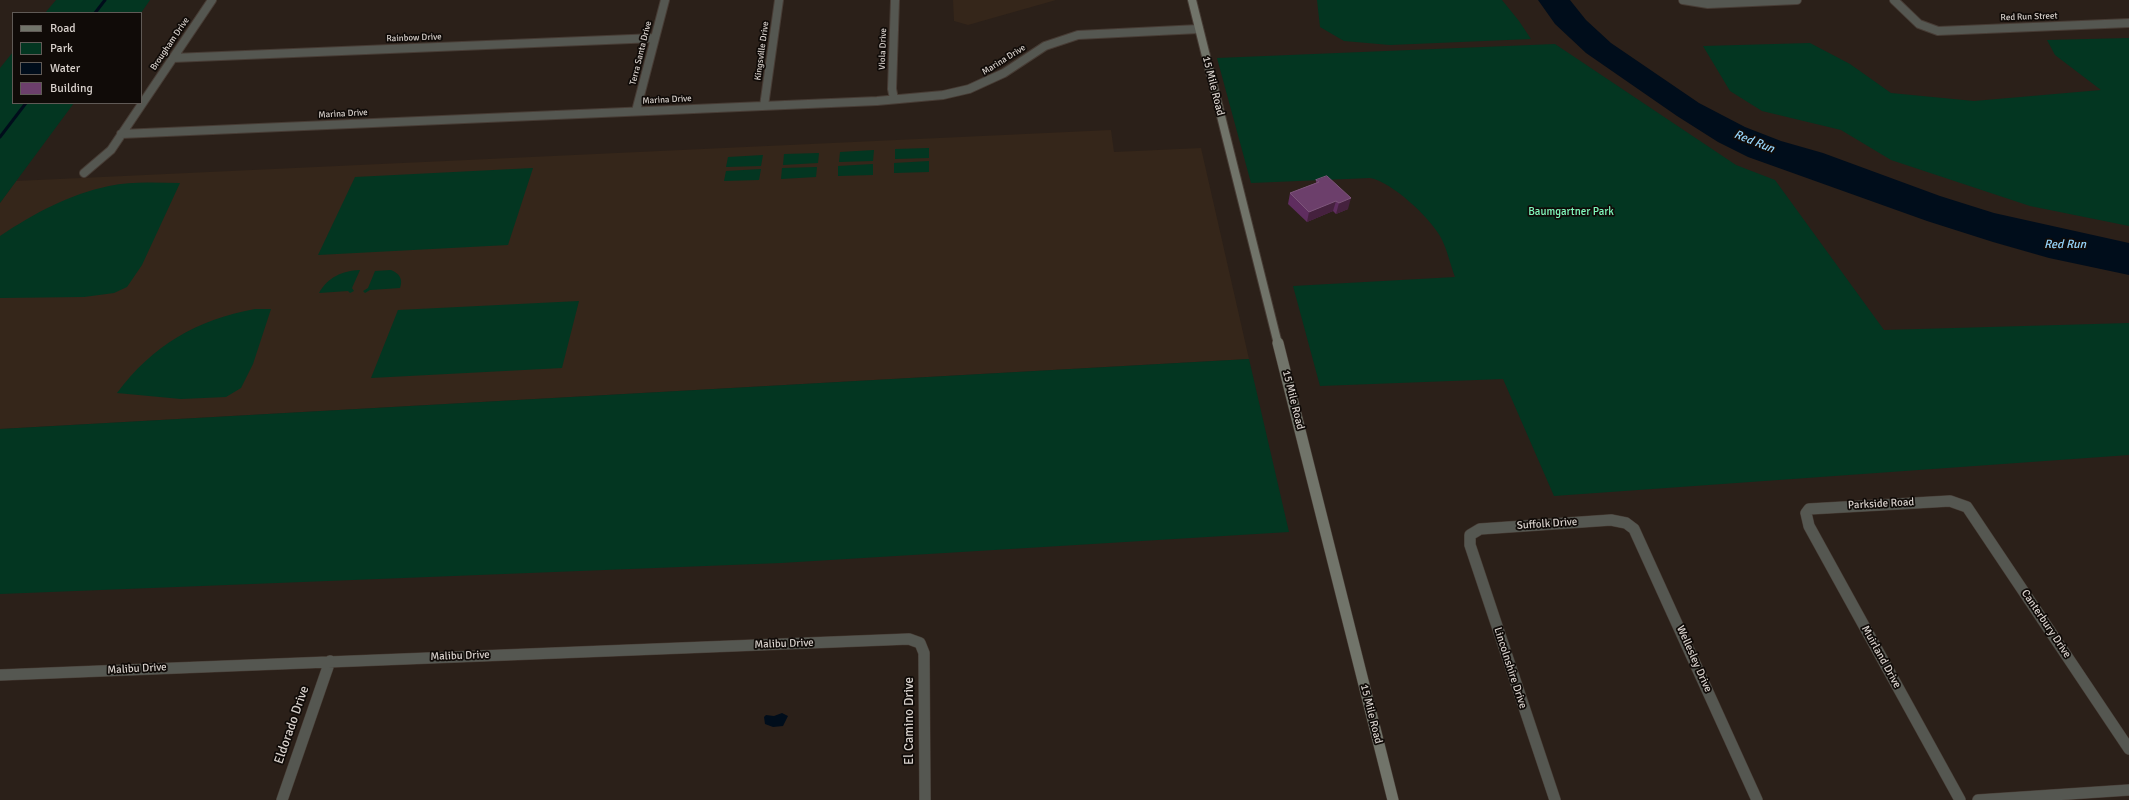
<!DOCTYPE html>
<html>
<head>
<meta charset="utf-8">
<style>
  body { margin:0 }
  #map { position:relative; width:2129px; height:800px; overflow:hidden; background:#2b2019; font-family:Signika,sans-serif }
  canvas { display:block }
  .legend { position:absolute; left:12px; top:12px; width:130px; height:92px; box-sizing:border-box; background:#100b08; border:1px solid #605a56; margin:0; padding:5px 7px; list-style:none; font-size:12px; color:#d7d0cb }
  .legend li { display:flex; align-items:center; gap:8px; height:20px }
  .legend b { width:20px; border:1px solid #605a56 }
</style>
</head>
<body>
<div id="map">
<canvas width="2129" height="800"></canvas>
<ul class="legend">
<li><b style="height:5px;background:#71746a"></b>Road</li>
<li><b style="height:11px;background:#033621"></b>Park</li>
<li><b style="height:11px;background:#000d1b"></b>Water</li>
<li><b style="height:11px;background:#6c3f6b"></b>Building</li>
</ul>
</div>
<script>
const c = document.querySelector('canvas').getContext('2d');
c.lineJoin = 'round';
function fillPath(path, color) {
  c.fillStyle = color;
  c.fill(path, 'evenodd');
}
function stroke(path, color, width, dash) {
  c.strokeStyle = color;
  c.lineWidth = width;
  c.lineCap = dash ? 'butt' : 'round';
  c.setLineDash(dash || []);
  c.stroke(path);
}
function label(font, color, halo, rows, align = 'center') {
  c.font = font + ' Signika,sans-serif';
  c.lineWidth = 3.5;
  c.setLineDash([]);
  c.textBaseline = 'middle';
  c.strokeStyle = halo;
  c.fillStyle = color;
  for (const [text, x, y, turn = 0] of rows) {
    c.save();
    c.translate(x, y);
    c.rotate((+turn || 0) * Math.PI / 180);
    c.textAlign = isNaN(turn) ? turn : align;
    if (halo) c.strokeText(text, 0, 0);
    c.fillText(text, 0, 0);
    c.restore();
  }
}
fillPath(new Path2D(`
  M953,0H1056L968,25L954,21Z
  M1111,130L1114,152L1201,148L1249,359L0,429V203L16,181Z`), '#35261a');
fillPath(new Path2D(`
  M56,0H150L141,13H45Z
  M1317,0H1502L1519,21L1531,39L1390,45L1344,41L1320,27Z
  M2129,38V226L2030,206L1891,160L1841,130L1762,111L1730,91L1703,46L1810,43L1850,64L1891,93L1974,101L2101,90L2055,55L2047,40Z
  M1555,44L1736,165L1775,180L1884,330L2129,323V455L1554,496L1503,379L1320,386L1293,286L1455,277C1450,264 1447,248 1440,236C1429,217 1392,182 1370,178L1251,183L1217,58Z
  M13,52V103H74L0,203V68Z
  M929,148V158L895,159V149Z
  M874,150L873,161L839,162L840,152Z
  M819,153L818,163L783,165L784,154Z
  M763,155L761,166L726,167L728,157Z
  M929,161V172L894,173V163Z
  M873,164V175L838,176V166Z
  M817,167L816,177L781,179L782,168Z
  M533,168L508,245L318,255L355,177Z
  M761,169L759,180L724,181L726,171Z
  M180,183L142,265L127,287L114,293L84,297L0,298V236C33,214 70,194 109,186C132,181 157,183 180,183Z
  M360,270L352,288L354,291L350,293L348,291L319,293C328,277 342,271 360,270Z
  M391,270C400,274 403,279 400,288L370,290L365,293L363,291L368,288L375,271Z
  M579,301L562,368L371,378L398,310Z
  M255,309H271L253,364L241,388L226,397L181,399L117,393C153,345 196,320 255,309Z
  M1249,359L1289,532L781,563L0,594V429Z`), '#033621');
fillPath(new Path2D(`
  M1538,0H1570L1586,20L1611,43L1699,103L1745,127L1781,141L1823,153L1940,196L1994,213L2129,243V275L2049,258L1993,242L1927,221L1748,157L1718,142L1677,116L1586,53L1555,24Z
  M782,713L788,716L783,726L773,727L765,724L764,717L766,715L774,716Z`), '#000d1b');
stroke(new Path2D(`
  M95,13L105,0
  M0,137L26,103`), '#000d1b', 3);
const minorFar1 = new Path2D(`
  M1683,0L1708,4L1797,0
  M1894,0L1919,24L1938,31L2129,23
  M173,58L655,38
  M894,99L892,89L895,0
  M764,106L779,0
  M636,111L665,0
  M121,134L877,101L943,95L969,89L1004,73L1045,46L1078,35L1199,29
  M84,173L111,150L212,0`);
const minor = new Path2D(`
  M0,675L909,639L920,643L924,653L925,800
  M282,800L330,661
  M1555,800L1470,545V535L1480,529L1611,520L1626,523L1634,529L1757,800
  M1960,800L1809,526L1806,513L1809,509L1950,501L1967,507L2129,749
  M1978,800L2129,790`);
const secondaryFar1 = new Path2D(`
  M1192,0L1278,344`);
const secondary = new Path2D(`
  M1278,343L1393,800`);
stroke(minorFar1, '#473c35', 10);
stroke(minor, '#473c35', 12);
stroke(secondaryFar1, '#473c35', 10);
stroke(secondary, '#473c35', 12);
stroke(minorFar1, '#555751', 8);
stroke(minor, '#555751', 11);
stroke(secondaryFar1, '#71746a', 8);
stroke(secondary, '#71746a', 11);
fillPath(new Path2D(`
  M1316,180L1348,209L1336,214L1333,211L1307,222L1288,204L1290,193L1316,183Z`), '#5f2d5f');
fillPath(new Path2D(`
  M1351,198L1348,209L1336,214L1339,203Z
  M1336,201L1333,211L1307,222L1309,212Z`), '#45213e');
const building = new Path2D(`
  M1327,176L1351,198L1339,203L1336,201L1309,212L1290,193L1319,182L1316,180Z`);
fillPath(building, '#6c3f6b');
stroke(building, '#7d567a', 1);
label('9px', '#d7d0cb', '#100b08', [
  ["Red Run Street",2029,17,-2],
  ["Rainbow Drive",414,38,-2],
  ["Brougham Drive",170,44,-56],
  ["Viola Drive",883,49,-88],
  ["Kingsville Drive",762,51,-82],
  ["Terra Santa Drive",641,53,-76],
  ["Marina Drive",1004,60,-32],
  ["Marina Drive",667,100,-3],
  ["Marina Drive",343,114,-3]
]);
label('11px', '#d7d0cb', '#100b08', [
  ["15 Mile Road",1213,86,76],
  ["15 Mile Road",1293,400,76],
  ["Parkside Road",1881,504,-3],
  ["Suffolk Drive",1547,524,-4],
  ["Canterbury Drive",2046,624,56],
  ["Malibu Drive",784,644,-2],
  ["Malibu Drive",460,656,-2],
  ["Muirland Drive",1881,657,61],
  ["Wellesley Drive",1694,659,66],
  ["Lincolnshire Drive",1510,668,72],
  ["Malibu Drive",137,669,-3],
  ["15 Mile Road",1371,714,76]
]);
label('11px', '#81f9bd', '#100b08', [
  ["Baumgartner Park",1571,212]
]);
label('italic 12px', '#96d4fa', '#100b08', [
  ["Red Run",1754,142,22],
  ["Red Run",2065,245]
]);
label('13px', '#d7d0cb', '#100b08', [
  ["El Camino Drive",910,721,-90],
  ["Eldorado Drive",292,725,-71]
]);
</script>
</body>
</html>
